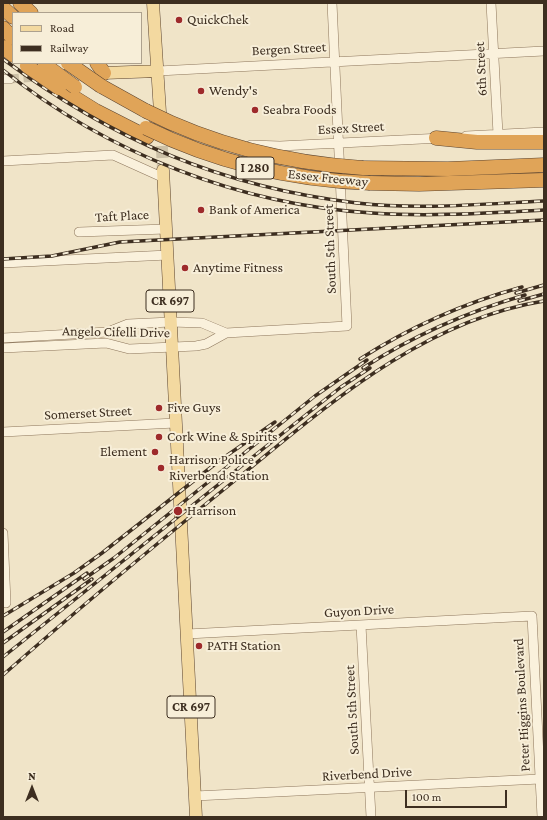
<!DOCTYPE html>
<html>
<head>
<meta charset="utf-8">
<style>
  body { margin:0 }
  #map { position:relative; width:547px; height:820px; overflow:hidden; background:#f0e4c8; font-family:"Crimson Pro",serif }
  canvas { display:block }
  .frame { position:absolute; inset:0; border:4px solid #3d2e20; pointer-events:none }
  .legend { position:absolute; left:12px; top:12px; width:130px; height:52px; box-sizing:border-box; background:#f7eed8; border:1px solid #ada18e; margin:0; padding:5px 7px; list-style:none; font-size:12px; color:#3d2e20 }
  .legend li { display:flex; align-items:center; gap:8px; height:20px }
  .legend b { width:20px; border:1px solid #ada18e }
  .north { position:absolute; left:12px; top:768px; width:40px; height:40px; -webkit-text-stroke:3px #f7eed8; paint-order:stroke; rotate:0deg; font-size:11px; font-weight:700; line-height:16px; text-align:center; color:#3d2e20 }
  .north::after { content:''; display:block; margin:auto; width:14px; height:18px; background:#3d2e20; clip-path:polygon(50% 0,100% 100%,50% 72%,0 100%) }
  .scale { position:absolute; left:405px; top:790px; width:102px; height:18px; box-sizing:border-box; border:2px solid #3d2e20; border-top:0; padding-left:5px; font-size:12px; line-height:14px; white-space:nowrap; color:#3d2e20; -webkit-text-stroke:3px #f7eed8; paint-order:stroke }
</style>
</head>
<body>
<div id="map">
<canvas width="547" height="820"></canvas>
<div class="frame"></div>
<ul class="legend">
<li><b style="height:5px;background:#f3d9a0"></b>Road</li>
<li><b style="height:5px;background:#3d2e20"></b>Railway</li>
</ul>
<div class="north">N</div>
<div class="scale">100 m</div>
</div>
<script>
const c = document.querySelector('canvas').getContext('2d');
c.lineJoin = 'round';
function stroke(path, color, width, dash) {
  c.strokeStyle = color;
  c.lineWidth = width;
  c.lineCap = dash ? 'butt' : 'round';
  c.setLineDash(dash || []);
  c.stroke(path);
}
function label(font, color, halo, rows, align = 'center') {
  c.font = font + ' "Crimson Pro",serif';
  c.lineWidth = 4;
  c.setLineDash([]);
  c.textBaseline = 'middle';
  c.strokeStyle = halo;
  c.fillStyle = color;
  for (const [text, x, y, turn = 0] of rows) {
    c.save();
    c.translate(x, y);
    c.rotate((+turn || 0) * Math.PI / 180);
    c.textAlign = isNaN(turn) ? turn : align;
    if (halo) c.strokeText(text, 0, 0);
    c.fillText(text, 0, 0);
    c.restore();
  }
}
stroke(new Path2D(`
  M10,79L35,77`), '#ccc0a6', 9, [9, 4.5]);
stroke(new Path2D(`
  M161,128L163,170`), '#ccc0a6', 12, [12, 6]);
const minor = new Path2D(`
  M491,3L498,134
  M158,71L544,51
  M3,79H10
  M466,136L544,132
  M251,145L280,146L442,138
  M3,161L113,155L164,178
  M79,232L166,229
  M3,263L168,255
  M3,338L108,332L128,324L171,322L202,323L226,333L347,326L332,3
  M3,348L106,343L129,349L196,346L206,344L226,333
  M3,432L175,423
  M3,533L6,603
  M361,625L371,817
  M187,634L532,616L542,817
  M195,796L540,779`);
const major = new Path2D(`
  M153,3L161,128
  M104,73L158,71
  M163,170L196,817`);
const highway = new Path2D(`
  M20,3L31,13
  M3,8L13,17
  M3,28L13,38
  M3,47L13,55
  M97,63L104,73
  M101,86L146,111
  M59,88L96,111L147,137
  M436,138L477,142H544
  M363,168L448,169L544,165
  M370,183L419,184L544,180`);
stroke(minor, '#8d765c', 10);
stroke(major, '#5b4430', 13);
stroke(highway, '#5b4430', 15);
stroke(minor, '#faf1dc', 9);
stroke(major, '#f3d9a0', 12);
stroke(highway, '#e0a458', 14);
const rail = new Path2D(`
  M3,59C113,140 221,187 357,203C419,210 482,204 544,201
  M3,70C107,153 240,205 372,213C429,217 487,213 544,210
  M3,259L52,256L120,242L544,220
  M516,293L544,285
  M519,301L544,294
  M360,359C410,327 464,303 522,287
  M363,368C414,335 467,312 525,295
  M84,579L114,558L315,396L367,360
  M3,616L74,573L102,553L219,461L275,422
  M3,632L87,573
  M3,643L92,579
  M3,657L254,456L341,387L370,368
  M3,675C78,609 155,545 233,482C327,406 421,321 544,301`);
stroke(rail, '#3d2e20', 3.5);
stroke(rail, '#f7eed8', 2, [6]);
const highwayBridge = new Path2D(`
  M68,63L101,86
  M45,65L75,87
  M27,66L59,88
  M146,111C215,146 287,163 363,168
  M146,128C217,163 293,180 370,183`);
stroke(highwayBridge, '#5b4430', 15, []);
stroke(highwayBridge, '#e0a458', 14);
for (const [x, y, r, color] of [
  [179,20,4,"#9e2a2b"],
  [201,91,4,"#9e2a2b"],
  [255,110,4,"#9e2a2b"],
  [201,210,4,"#9e2a2b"],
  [185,268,4,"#9e2a2b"],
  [159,408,4,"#9e2a2b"],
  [159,437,4,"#9e2a2b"],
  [155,452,4,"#9e2a2b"],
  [161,468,4,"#9e2a2b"],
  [178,511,5,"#9e2a2b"],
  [199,646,4,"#9e2a2b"]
]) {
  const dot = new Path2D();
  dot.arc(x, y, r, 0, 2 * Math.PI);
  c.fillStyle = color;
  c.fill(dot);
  stroke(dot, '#f7eed8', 1.5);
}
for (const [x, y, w] of [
  [255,168,38],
  [170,301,48],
  [191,707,48]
]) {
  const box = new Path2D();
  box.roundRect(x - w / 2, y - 11, w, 22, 3);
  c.fillStyle = '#f7eed8';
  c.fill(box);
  stroke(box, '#3d2e20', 1);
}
label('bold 13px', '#3d2e20', null, [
  ["I 280",255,168],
  ["CR 697",170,301],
  ["CR 697",191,707]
]);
label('14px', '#3d2e20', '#f7eed8', [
  ["QuickChek",187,20],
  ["Wendy's",209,91],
  ["Seabra Foods",263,110],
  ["Bank of America",209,210],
  ["Anytime Fitness",193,268],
  ["Five Guys",167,408],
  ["Cork Wine & Spirits",167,437],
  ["Element",147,452,"right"],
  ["Harrison Police",169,460],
  ["Riverbend Station",169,476],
  ["Harrison",187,511],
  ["PATH Station",207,646]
], 'left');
label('14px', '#3d2e20', '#f7eed8', [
  ["Bergen Street",289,49,-3],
  ["6th Street",481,69,-93],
  ["Essex Street",351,128,-3],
  ["Essex Freeway",328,178,6],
  ["Taft Place",122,216,-3],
  ["South 5th Street",330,249,-92],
  ["Angelo Cifelli Drive",116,332,1],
  ["Somerset Street",88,413,-3],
  ["Guyon Drive",359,611,-3],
  ["Peter Higgins Boulevard",522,705,-93],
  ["South 5th Street",352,710,-93],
  ["Riverbend Drive",367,774,-3]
]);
</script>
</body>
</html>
